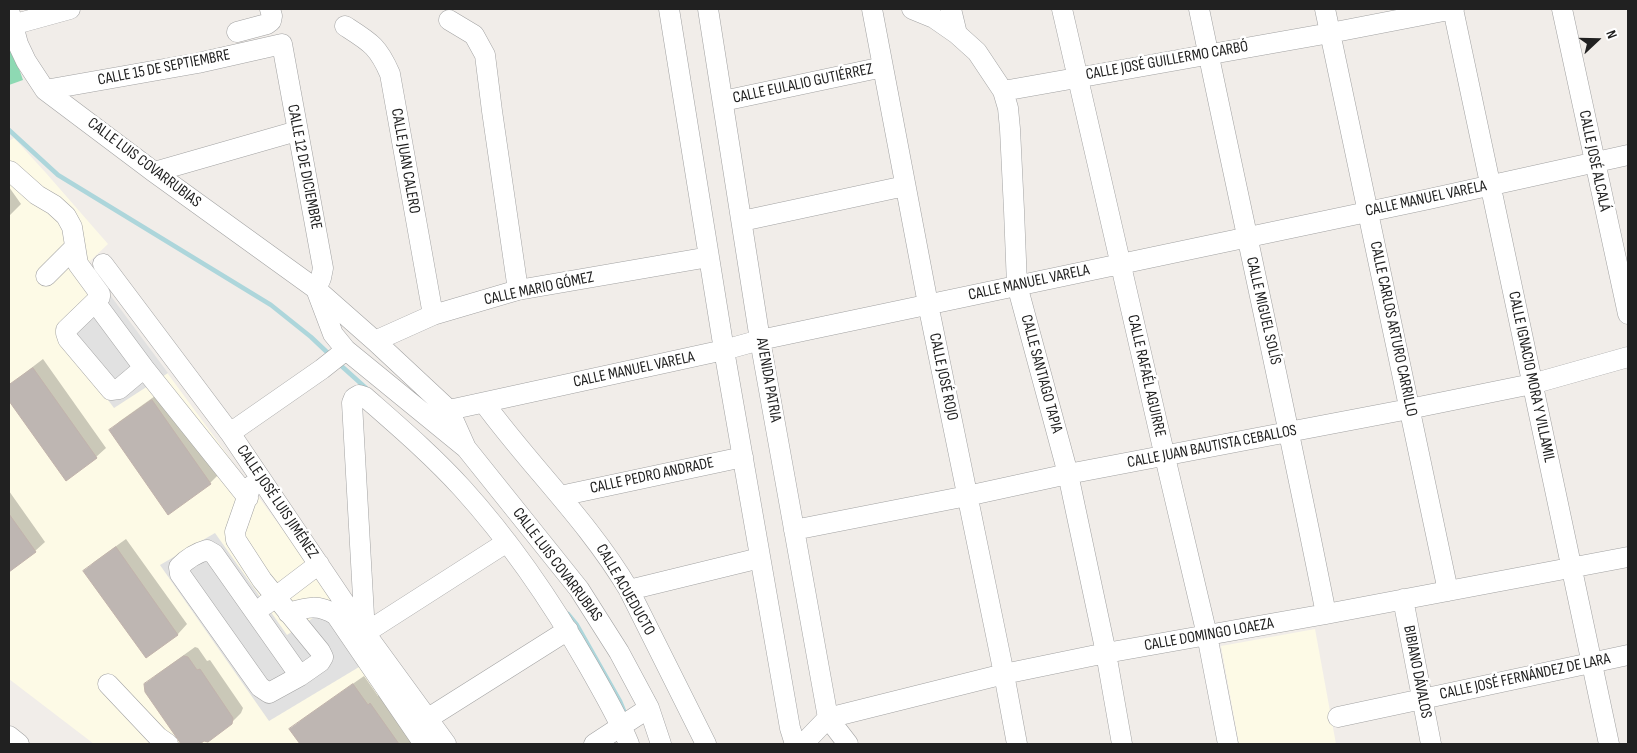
<!DOCTYPE html>
<html>
<head>
<meta charset="utf-8">
<style>
  body { margin:0 }
  #map { position:relative; width:1637px; height:753px; overflow:hidden; background:#f1ede9; font-family:"Sofia Sans Condensed",sans-serif }
  canvas { display:block }
  .frame { position:absolute; inset:0; border:10px solid #212121; pointer-events:none }
  .north { position:absolute; left:1572px; top:15px; width:50px; height:50px; -webkit-text-stroke:4px #fff; paint-order:stroke; rotate:69deg; font-size:14px; font-weight:700; line-height:20px; text-align:center; color:#212121 }
  .north::after { content:''; display:block; margin:auto; width:18px; height:22px; background:#212121; clip-path:polygon(50% 0,100% 100%,50% 72%,0 100%) }
</style>
</head>
<body>
<div id="map">
<canvas width="1637" height="753"></canvas>
<div class="frame"></div>
<div class="north">N</div>
</div>
<script>
const c = document.querySelector('canvas').getContext('2d');
c.lineJoin = 'round';
function fillPath(path, color) {
  c.fillStyle = color;
  c.fill(path, 'evenodd');
}
function stroke(path, color, width, dash) {
  c.strokeStyle = color;
  c.lineWidth = width;
  c.lineCap = dash ? 'butt' : 'round';
  c.setLineDash(dash || []);
  c.stroke(path);
}
function label(font, color, halo, rows, align = 'center') {
  c.font = font + ' "Sofia Sans Condensed",sans-serif';
  c.lineWidth = 5;
  c.setLineDash([]);
  c.textBaseline = 'middle';
  c.strokeStyle = halo;
  c.fillStyle = color;
  for (const [text, x, y, turn = 0] of rows) {
    c.save();
    c.translate(x, y);
    c.rotate((+turn || 0) * Math.PI / 180);
    c.textAlign = isNaN(turn) ? turn : align;
    if (halo) c.strokeText(text, 0, 0);
    c.fillText(text, 0, 0);
    c.restore();
  }
}
fillPath(new Path2D(`
  M14,138L46,173L108,244L87,264L291,541L433,744H94L9,679V141Z
  M1315,629L1336,744H1239L1221,646Z`), '#fdfae6');
fillPath(new Path2D(`
  M9,40L23,80L9,85Z`), '#8ed9b3');
fillPath(new Path2D(`
  M102,284L168,373L114,408L58,333Z
  M215,533L287,635L322,612L359,667L269,721L160,565Z`), '#e1e1e1');
fillPath(new Path2D(`
  M9,187L21,204L9,216Z
  M43,359L106,448L96,457L66,479L9,398V385Z
  M162,391L220,473L210,483L110,430L120,421Z
  M9,491L45,542L35,551L9,570Z
  M126,539L187,624L178,634L146,657L85,571L94,562Z
  M195,647L198,648L207,661L210,660L243,708L241,713L231,723L198,744H183L146,692V685L156,675Z
  M364,676L378,696L381,694L414,744H301L291,730L301,720Z`), '#0003');
stroke(new Path2D(`
  M9,130L58,175L271,305L311,337L330,355
  M337,362L367,389
  M568,614L577,625L620,701L625,713`), '#add6db', 4.5);
const building = new Path2D(`
  M33,368L97,458L66,481L9,401V385Z
  M152,400L211,484L168,515L109,430Z
  M9,514L36,552L9,572Z
  M116,547L178,635L146,658L83,571Z
  M184,656L188,657L197,670L200,669L233,718L232,724L208,742L204,741L200,744H181L145,692L144,684Z
  M353,684L368,705L370,703L399,744H300L289,729Z`);
fillPath(building, '#beb6b2');
stroke(building, '#c2b3ac', 1);
const minor = new Path2D(`
  M669,9L724,350L790,728L795,744
  M708,9L760,340L828,718L848,744
  M872,9L928,304L1004,674L1017,744
  M912,9L934,18L957,34L977,52L1003,91L1008,108L1010,129L1014,210L1017,285L1068,474L1106,653L1122,744
  M951,9L957,34
  M1062,9L1165,457L1207,635L1228,744
  M1199,9C1241,211 1286,412 1326,614
  M1325,9L1448,591
  M1453,9L1609,744
  M1562,9L1628,314
  M9,10L18,44L26,61L45,90L154,172L316,289L375,341L449,410L466,448
  M449,20L474,35L485,55L492,111L518,290
  M12,25L70,9
  M345,26C370,42 378,46 390,74L433,315
  M237,32L267,24L271,21L272,16L270,9
  M45,90L198,63L282,44L323,268L321,278L316,289
  M1003,91L1330,33L1454,9
  M723,101L883,67
  M10,171L37,195L54,205L66,216L72,227L78,264L100,294V297L95,302
  M154,172L297,131
  M742,221L905,186
  M103,264L230,433L365,633L446,744
  M46,276L75,247
  M316,289L333,334L346,350L466,448L579,589L619,652L649,708L661,744
  M375,341L433,315L518,290L709,257
  M144,368L119,389L111,390L68,339L66,333V330L95,302L144,368L248,498
  M484,403C531,467 588,521 629,590L706,744
  M435,422L449,410L724,350L760,340L1429,199L1628,155
  M230,433L322,369L346,350
  M251,486L235,532L236,540L262,580L320,651L323,657L320,662L300,676
  M560,496L743,457
  M794,530L967,496L1068,474L1409,409L1532,384L1628,357
  M507,542L365,633L352,403L354,398L359,395L365,397C398,426 432,455 462,488C511,542 553,604 589,667C603,692 618,717 629,744
  M207,550L214,554L300,676L269,693L260,687L180,574L179,567C187,559 196,553 207,550Z
  M629,590L760,558
  M1403,599L1431,744
  M265,605L319,564
  M288,613C308,607 318,604 336,615L424,744
  M108,684L158,737L168,744
  M1338,717L1628,655
  M427,719L568,630
  M9,736L19,744
  M594,744L649,708
  M803,744L828,718L1004,674L1106,653L1326,614L1628,557`);
stroke(minor, '#a2a2a2', 21);
stroke(minor, '#fff', 20);
label('16px', '#212121', '#fff', [
  ["CALLE JOSÉ GUILLERMO CARBÓ",1167,61,-10],
  ["CALLE 15 DE SEPTIEMBRE",164,68,-11],
  ["CALLE EULALIO GUTIÉRREZ",803,84,-12],
  ["CALLE JUAN CALERO",405,161,80],
  ["CALLE JOSÉ ALCALÁ",1594,161,78],
  ["CALLE LUIS COVARRUBIAS",144,163,37],
  ["CALLE 12 DE DICIEMBRE",304,167,79],
  ["CALLE MANUEL VARELA",1426,199,-12],
  ["CALLE MANUEL VARELA",1029,283,-12],
  ["CALLE MARIO GÓMEZ",539,289,-12],
  ["CALLE MIGUEL SOLÍS",1263,311,77],
  ["CALLE CARLOS ARTURO CARRILLO",1393,329,78],
  ["CALLE MANUEL VARELA",634,370,-12],
  ["CALLE SANTIAGO TAPIA",1041,374,75],
  ["CALLE RAFAÉL AGUIRRE",1146,376,77],
  ["CALLE JOSÉ ROJO",943,377,78],
  ["CALLE IGNACIO MORA Y VILLAMIL",1531,377,78],
  ["AVENIDA PATRIA",768,380,80],
  ["CALLE JUAN BAUTISTA CEBALLOS",1212,447,-11],
  ["CALLE PEDRO ANDRADE",652,476,-12],
  ["CALLE JOSÉ LUIS JIMÉNEZ",277,502,56],
  ["CALLE LUIS COVARRUBIAS",557,565,53],
  ["CALLE ACUEDUCTO",625,590,60],
  ["CALLE DOMINGO LOAEZA",1209,635,-10],
  ["BIBIANO DÁVALOS",1417,672,79],
  ["CALLE JOSÉ FERNÁNDEZ DE LARA",1525,677,-12]
]);
</script>
</body>
</html>
